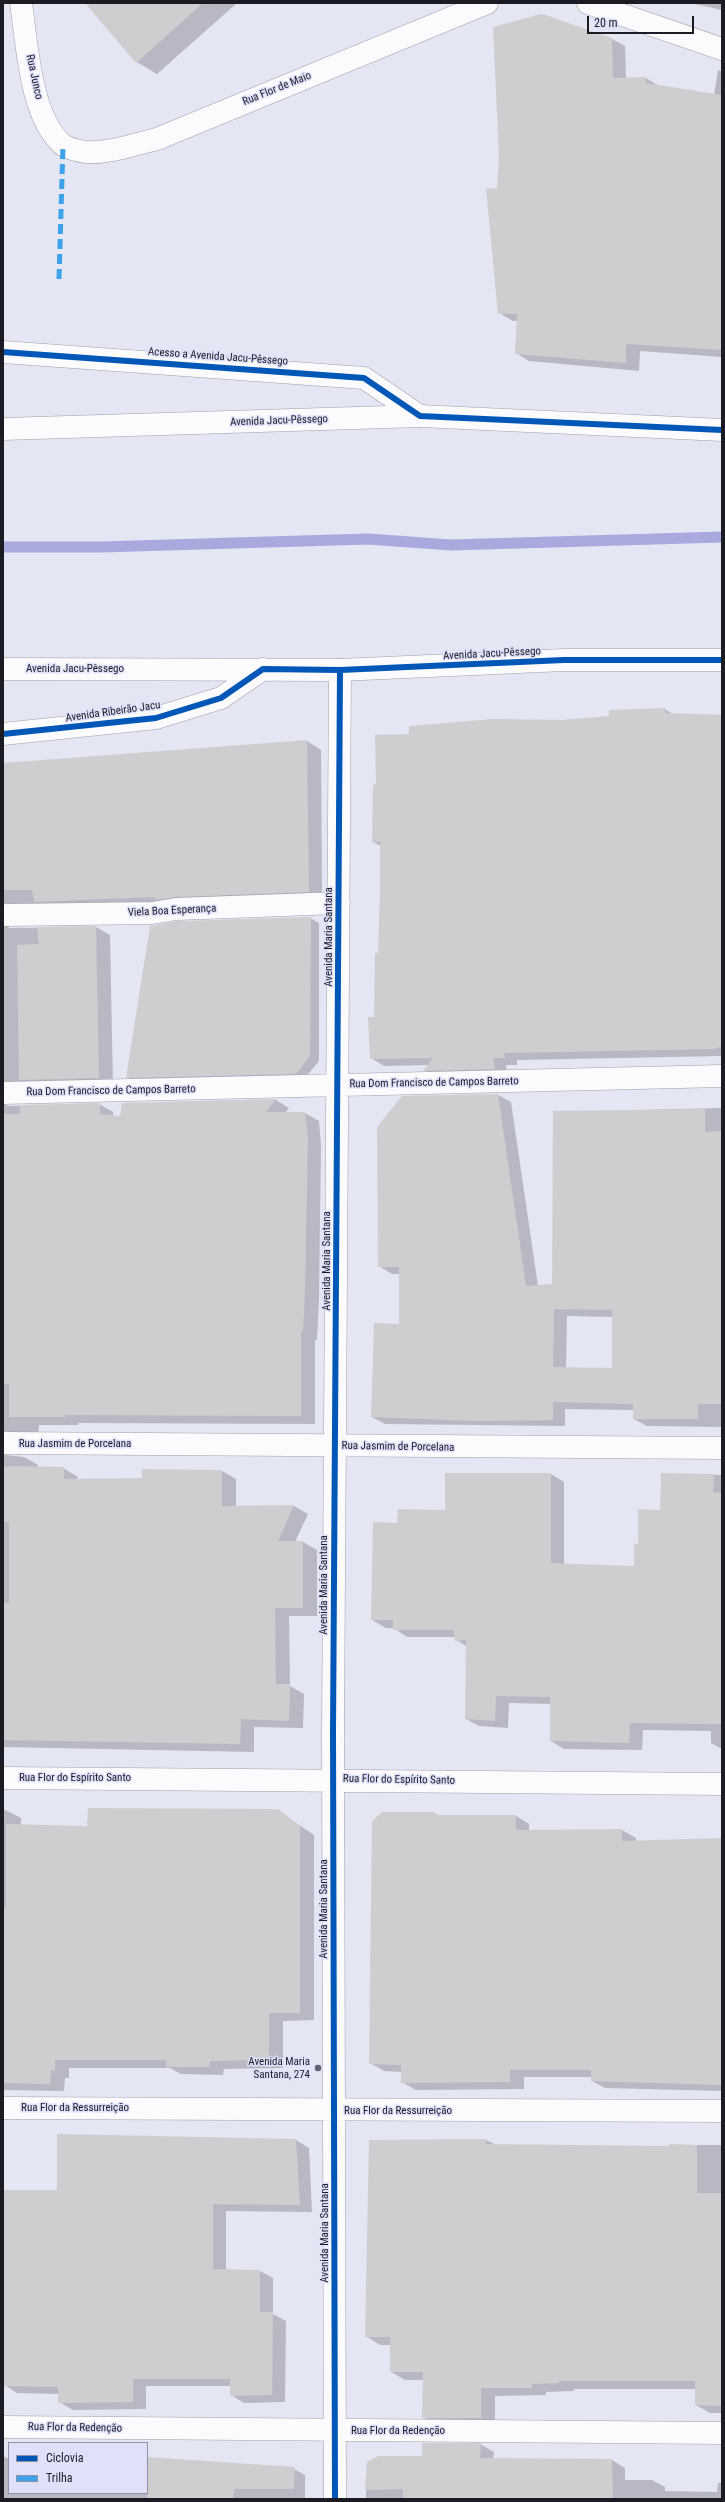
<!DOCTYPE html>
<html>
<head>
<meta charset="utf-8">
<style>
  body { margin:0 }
  #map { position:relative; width:725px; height:2502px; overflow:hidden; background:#e5e6f4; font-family:"Roboto Condensed",sans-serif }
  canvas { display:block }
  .frame { position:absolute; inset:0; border:4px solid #1a1b23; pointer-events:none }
  .legend { position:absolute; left:8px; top:2442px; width:140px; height:52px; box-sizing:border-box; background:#dfe1fa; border:1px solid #9092a4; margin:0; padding:5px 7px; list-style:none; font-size:12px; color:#1a1b23 }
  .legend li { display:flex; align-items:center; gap:8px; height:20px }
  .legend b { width:20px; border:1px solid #9092a4 }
  .scale { position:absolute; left:587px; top:16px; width:107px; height:18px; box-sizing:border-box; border:2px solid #1a1b23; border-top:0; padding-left:5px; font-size:12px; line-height:14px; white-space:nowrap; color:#1a1b23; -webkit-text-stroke:3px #dfe1fa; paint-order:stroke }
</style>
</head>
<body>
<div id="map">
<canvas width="725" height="2502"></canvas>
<div class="frame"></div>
<ul class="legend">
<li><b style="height:5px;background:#0057b8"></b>Ciclovia</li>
<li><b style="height:5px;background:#3da2ea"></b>Trilha</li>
</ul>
<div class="scale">20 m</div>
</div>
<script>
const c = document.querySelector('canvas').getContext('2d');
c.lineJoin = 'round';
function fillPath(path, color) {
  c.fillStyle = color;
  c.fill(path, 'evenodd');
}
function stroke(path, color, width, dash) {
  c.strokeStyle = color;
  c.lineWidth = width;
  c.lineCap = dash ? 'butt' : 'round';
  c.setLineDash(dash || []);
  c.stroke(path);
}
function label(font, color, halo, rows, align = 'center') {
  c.font = font + ' "Roboto Condensed",sans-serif';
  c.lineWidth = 3;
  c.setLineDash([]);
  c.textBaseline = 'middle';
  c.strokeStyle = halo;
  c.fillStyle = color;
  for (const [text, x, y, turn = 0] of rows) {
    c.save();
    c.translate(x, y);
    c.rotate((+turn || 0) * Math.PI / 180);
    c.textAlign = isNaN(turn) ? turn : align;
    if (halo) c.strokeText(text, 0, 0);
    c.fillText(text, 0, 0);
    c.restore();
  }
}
fillPath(new Path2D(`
  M86,3H237L157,74L137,62Z
  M693,3H722V10L695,4Z
  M545,15L612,39L625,46L626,79L646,78L659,86L714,95L718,70L722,72V357L640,351L639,371L529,361L516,353L518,321H513L499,313L498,189L500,156L494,27Z
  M664,709L673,714L722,715V1056L517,1060V1065H506L507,1076L437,1077L425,1070L429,1065L384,1066L371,1058L379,954L381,846L373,842L377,785L410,735L610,717Z
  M307,741L321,750L322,899L7,923L9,928L96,927L110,935L113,1086L4,1102L7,1106L99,1104L113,1112V1116L120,1117L123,1104L276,1100L289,1108L285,1113H305L319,1121L321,1146L319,1299L317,1340H315V1424L78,1423V1425H39L38,1438L4,1451L5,1455L24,1457L38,1465V1468H63L78,1477L77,1479H143L222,1471L236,1479V1507L294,1506L308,1514L295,1542H303L317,1550V1616H289L290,1686L304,1694L303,1728L254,1727V1752L3,1747V764Z
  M310,918L319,923V1061L305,1078L136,1082L127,1077Z
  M498,1095L511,1102L538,1286L553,1285L554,1112L722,1108V1427L647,1426L634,1419V1410L565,1409V1426L385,1424L372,1417L400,1326V1274H392L379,1266ZM567,1316L613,1317L612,1369L566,1368Z
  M551,1474L564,1482V1564L635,1567L639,1545L661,1511L662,1474L722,1475V1749L711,1743V1731L643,1730L642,1750L564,1749L551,1741V1704L509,1703L508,1728L479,1726L466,1719V1646L456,1640L455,1637H407L394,1628H386L372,1620L398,1524L446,1511Z
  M3,1809L21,1818V1825L88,1827L277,1810L314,1835V2020L283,2021V2068L224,2069L223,2075L181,2074L170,2068H69V2078H65L64,2091L3,2090Z
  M434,1813L439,1816H516L529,1824V1831L622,1830L636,1838V1842L722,1839V2091L605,2088L592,2081V2077H524V2089L416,2090L402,2082V2072L384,2071L370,2063Z
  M58,2135L296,2140L309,2148L312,2212L226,2211V2270L260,2271L273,2278V2314L286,2321L285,2402L244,2403L231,2395V2386H146V2409L73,2410L59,2402V2394L17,2393L3,2384V2191H58Z
  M486,2140L496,2145L670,2147L671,2145H722V2413H710L696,2405V2389H574V2391L546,2392V2395L495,2396V2426H438L423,2417L424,2380H405L391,2372V2345H380L366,2336Z
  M480,2444L494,2452L493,2459L612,2460L625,2468V2480H652L665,2487V2491L717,2492L718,2483H722V2499H366V2489L423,2457Z
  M3,2456L9,2459V2493H147V2458L292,2468L305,2475V2499H3Z`), '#0003');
stroke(new Path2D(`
  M3,547H101L368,539L451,545L722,537`), '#a8a9dd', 11);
fillPath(new Path2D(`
  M85,3H203L136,63Z
  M541,14L612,38L613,78L646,77V83L722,95V350L626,344V363L515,354L517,314H498L486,189L497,188L499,156L493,27Z
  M665,708V713L722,715V1047L713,1049L504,1053L505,1058H493L495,1069L423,1071L433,1058L370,1059L368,1017H374L375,953H378L380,891V842H372L373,785L376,784L375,735L409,734V726L493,719L562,720L609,716V710Z
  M307,740L309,892L176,897L154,900L155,897L34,902L32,890H3V763Z
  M311,917L310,1056L296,1074L126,1078L150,926L177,921Z
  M96,926L99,1078L19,1080L17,945L39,944L37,927Z
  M498,1094L526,1286L552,1284L553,1111L705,1109V1132L722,1131V1404H698V1419H633V1404L553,1402V1420L476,1421L371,1417L374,1323L399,1324V1267H378L377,1127L402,1096ZM554,1309L612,1310V1368L553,1367Z
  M276,1099L266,1112H305L308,1138L305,1290L303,1332H301V1416L65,1415V1417H9V1384H3V1114H20V1105L100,1103V1114L120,1116L122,1103Z
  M8,1466L64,1467V1479L142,1478V1469L222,1470V1506L294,1505L278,1541H303V1608H275L276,1684H290L289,1721L241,1719L240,1744L3,1740V1603H9V1522H3V1468Z
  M445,1473H551V1563L634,1566V1543L638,1544V1509L660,1510L661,1473L714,1474L713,1492L722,1493V1724L630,1723L629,1743L550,1741V1697L496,1696L495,1721L465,1719L466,1640L455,1641L453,1630H393V1620H371L373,1522L397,1523L398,1509L445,1510Z
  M88,1808L278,1809L300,1826V2013H269V2060L210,2061L209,2067H166V2060H55V2071L51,2070L50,2084L3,2083V1908H6V1824L87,1826Z
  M382,1812H435V1815H516V1830L622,1829V1841L722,1838V2085L591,2081V2070H510V2082L401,2083V2065L369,2064L372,1821Z
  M57,2134L296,2139L300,2205L213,2204V2269L260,2270V2312H273L272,2395L230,2396V2379H133V2402L58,2403V2387L3,2386V2190H57Z
  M486,2139V2144L669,2146L670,2144L697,2145V2193H722V2406L695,2405V2381H559V2383L532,2384V2388H481V2418H422L423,2372H390V2337H365L369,2140Z
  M422,2443H481L480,2458L612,2459L613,2499H403V2489L365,2490L367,2462L378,2456H422Z
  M147,2457L295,2467L294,2489H234L233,2499H147Z`), '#cecdcf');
const minor = new Path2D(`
  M21,3C27,43 30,116 62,144C66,148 80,151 85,152C108,154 136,144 157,139L487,3
  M588,3L722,49
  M3,352L364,378L420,416
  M3,734L156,718L221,698L263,669
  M6,915L152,913L176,909L339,903
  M3,1093L722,1076
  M3,1443L722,1448
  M3,1778L722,1784
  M3,2108L722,2111
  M3,2427L722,2433
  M335,2499L333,1731L340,670`);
const highway = new Path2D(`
  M3,429L420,416L722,430
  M3,669L340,670L564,660H722`);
stroke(minor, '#9e9ea9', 23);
stroke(highway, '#9e9ea9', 23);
stroke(minor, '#fbfbfd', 22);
stroke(highway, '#fbfbfd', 22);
stroke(new Path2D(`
  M59,279L63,145`), '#3da2ea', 5, [10, 5]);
stroke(new Path2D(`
  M3,352L364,378L420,416L722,430
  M3,734L156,718L221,698L263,669L340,670L564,660H722
  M335,2499L333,1731L340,670`), '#0057b8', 6);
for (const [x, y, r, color] of [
  [318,2068,4,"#61626c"]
]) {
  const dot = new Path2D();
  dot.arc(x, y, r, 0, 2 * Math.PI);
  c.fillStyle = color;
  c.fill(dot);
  stroke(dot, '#dfe1fa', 1.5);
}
label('11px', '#1a1b23', '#dfe1fa', [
  ["Rua Junco",34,77,78],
  ["Rua Flor de Maio",277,89,-22],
  ["Acesso a Avenida Jacu-Pêssego",218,357,4],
  ["Avenida Jacu-Pêssego",279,421,-2],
  ["Avenida Jacu-Pêssego",492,654,-3],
  ["Avenida Jacu-Pêssego",75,669],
  ["Avenida Ribeirão Jacu",113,712,-8],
  ["Viela Boa Esperança",172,911,-3],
  ["Avenida Maria Santana",329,937,-90],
  ["Rua Dom Francisco de Campos Barreto",434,1083,-1],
  ["Rua Dom Francisco de Campos Barreto",111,1091,-1],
  ["Avenida Maria Santana",327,1261,-90],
  ["Rua Jasmim de Porcelana",75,1444],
  ["Rua Jasmim de Porcelana",398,1447,1],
  ["Avenida Maria Santana",324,1585,-90],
  ["Rua Flor do Espírito Santo",75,1778],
  ["Rua Flor do Espírito Santo",399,1780,1],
  ["Avenida Maria Santana",324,1909,-90],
  ["Rua Flor da Ressurreição",75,2108],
  ["Rua Flor da Ressurreição",398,2111],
  ["Avenida Maria Santana",325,2233,-90],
  ["Rua Flor da Redenção",75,2428,1],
  ["Rua Flor da Redenção",398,2431]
]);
label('11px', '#1a1b23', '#dfe1fa', [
  ["Avenida Maria",310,2062],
  ["Santana, 274",310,2075]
], 'right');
</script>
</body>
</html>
